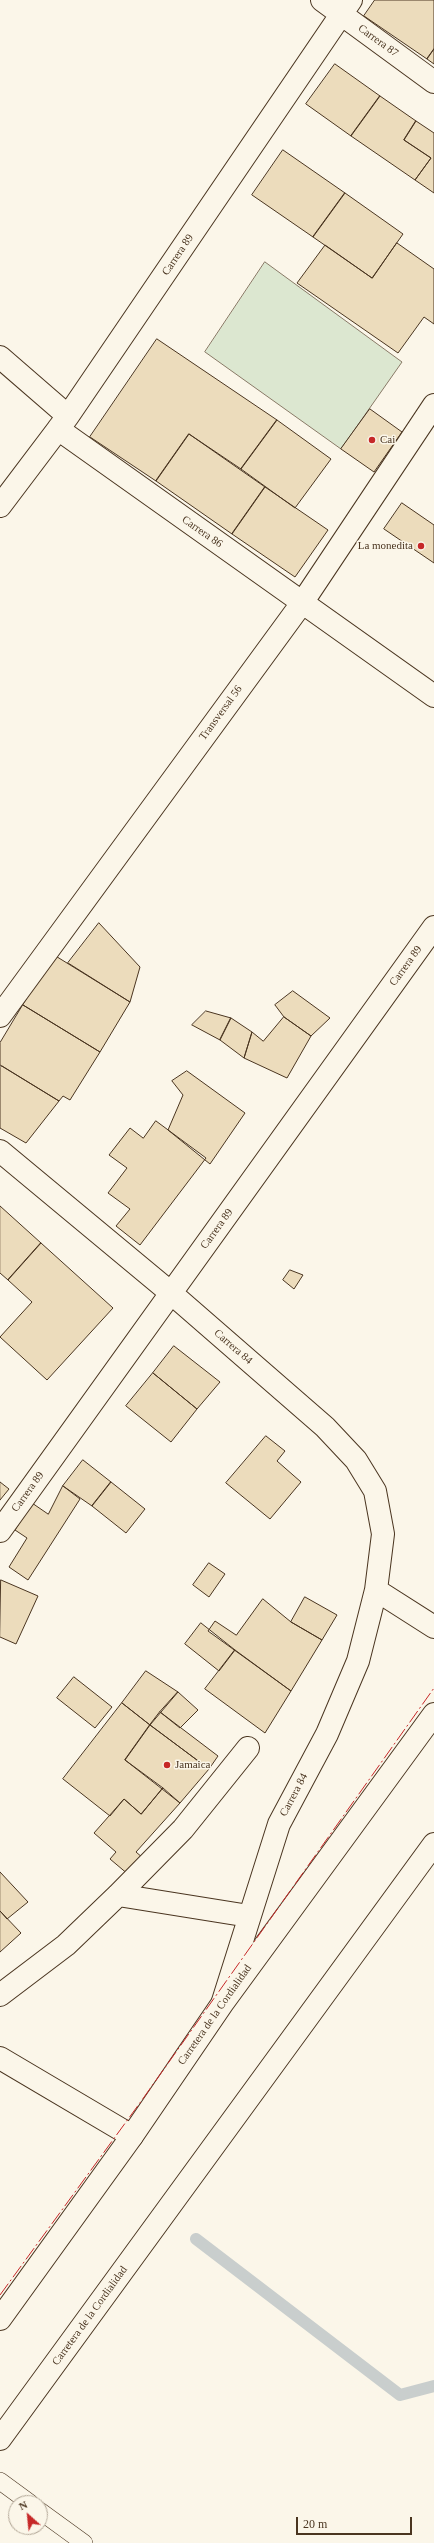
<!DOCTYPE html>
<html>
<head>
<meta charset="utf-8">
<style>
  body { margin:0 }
  #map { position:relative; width:434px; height:2543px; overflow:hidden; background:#fbf6e9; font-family:"Times New Roman",serif }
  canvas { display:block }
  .north { position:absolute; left:8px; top:2495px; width:40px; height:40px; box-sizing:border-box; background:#fbf6e9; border:1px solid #b4a999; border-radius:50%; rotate:333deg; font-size:11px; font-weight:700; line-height:16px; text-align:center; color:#4a3520 }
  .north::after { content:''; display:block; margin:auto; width:14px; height:18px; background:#c62828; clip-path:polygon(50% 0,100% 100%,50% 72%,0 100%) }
  .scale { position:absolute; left:296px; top:2517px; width:116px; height:18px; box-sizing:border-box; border:2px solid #4a3520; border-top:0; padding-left:5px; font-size:12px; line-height:14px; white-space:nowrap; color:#4a3520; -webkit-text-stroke:3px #fbf6e9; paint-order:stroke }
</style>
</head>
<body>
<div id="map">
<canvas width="434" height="2543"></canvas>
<div class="north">N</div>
<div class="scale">20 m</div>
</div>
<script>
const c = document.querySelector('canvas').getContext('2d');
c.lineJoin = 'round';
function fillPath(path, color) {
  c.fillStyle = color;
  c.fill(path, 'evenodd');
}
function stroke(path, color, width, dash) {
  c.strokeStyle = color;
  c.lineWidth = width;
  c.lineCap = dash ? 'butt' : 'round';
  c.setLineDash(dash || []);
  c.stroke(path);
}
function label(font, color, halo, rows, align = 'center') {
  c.font = font + ' "Times New Roman",serif';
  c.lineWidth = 3;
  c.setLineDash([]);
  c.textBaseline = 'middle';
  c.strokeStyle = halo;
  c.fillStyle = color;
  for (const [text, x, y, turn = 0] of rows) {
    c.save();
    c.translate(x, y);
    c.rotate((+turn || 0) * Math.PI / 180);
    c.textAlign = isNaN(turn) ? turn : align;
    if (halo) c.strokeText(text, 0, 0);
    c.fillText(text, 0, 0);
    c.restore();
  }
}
const green = new Path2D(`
  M265,262L402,362L341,449L205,352Z`);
fillPath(green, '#dce7d0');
stroke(green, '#887966', 1);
stroke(new Path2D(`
  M196,2239L400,2395L434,2386`), '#c9cecd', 12);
const building = new Path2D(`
  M375,0H434V49L427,59L364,16Z
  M434,49V64L427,59Z
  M335,64L380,96L351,136L306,104Z
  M380,96L416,121L404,140L431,158L415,180L351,136Z
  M416,121L434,133V193L415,180L431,158L404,140Z
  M283,150L345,193L313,237L252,195Z
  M345,193L403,234L372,278L313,237Z
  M397,243L434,269V324L424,317L398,353L297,283L325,245L372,278Z
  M157,339L277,420L241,469L189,434L156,481L90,437Z
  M370,409L402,432L374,472L341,449Z
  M277,420L331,459L295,508L241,469Z
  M189,434L265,487L232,534L156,481Z
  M265,487L328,530L295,577L232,534Z
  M402,503L434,525V563L384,529Z
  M99,923L140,967L130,1002L68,963Z
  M54,955L130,1002L100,1052L23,1005Z
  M293,991L330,1018L311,1036L284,1017L275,1005Z
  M23,1005L100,1052L70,1100L63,1096L59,1101L0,1065V1043Z
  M206,1011L231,1018L220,1040L192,1025Z
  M284,1017L311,1036L287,1078L244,1058L252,1032L263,1041Z
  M231,1018L252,1032L244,1058L220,1040Z
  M2,1066L59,1101L26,1143L0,1128V1068Z
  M187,1071L245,1113L210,1164L168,1130L183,1095L172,1081Z
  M156,1121L206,1158L140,1245L116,1226L130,1209L108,1193L127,1168L109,1155L130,1128L143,1138Z
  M0,1206L41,1243L8,1280L0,1273Z
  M41,1243L113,1308L47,1380L0,1337L32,1302L8,1280Z
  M290,1270L303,1275L294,1289L283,1280Z
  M174,1346L220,1382L197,1409L153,1373Z
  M153,1373L197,1409L171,1442L126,1406Z
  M266,1436L285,1451L277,1461L301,1482L270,1519L226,1483Z
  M83,1460L111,1482L92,1506L63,1486Z
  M0,1482L9,1489L0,1500Z
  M111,1482L145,1509L126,1533L92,1506Z
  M63,1486L80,1499L28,1580L9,1567L27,1538L15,1530L32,1503L48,1514Z
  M209,1563L225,1574L209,1597L193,1585Z
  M1,1580L38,1596L16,1644L0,1637Z
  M305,1597L337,1615L322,1640L291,1622Z
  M263,1599L291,1622L322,1640L291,1691L208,1631L215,1621L236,1635Z
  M201,1623L235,1650L219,1671L185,1644Z
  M235,1650L291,1691L265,1733L205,1689Z
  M146,1671L178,1692L150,1725L122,1703Z
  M74,1677L112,1707L95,1728L57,1698Z
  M178,1692L198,1710L180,1728L160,1712Z
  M122,1703L150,1725L125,1760L163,1788L141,1814L124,1799L110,1816L63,1779Z
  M160,1712L218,1756L209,1769L150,1725Z
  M150,1725L209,1769L180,1803L125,1760Z
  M163,1788L180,1803L136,1852L143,1858L129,1875L110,1859L116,1852L94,1833L124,1799L141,1814Z
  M0,1872L28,1902L7,1919L0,1911Z
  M0,1911L21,1933L0,1952Z`);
fillPath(building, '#ecdcbc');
stroke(building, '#4a3520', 1);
const service = new Path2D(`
  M0,2481L30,2503
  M40,2511L84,2543`);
const minor = new Path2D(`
  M322,0L434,82
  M0,357L68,416L58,429L434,696
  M0,506L68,416L351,0
  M0,1016L302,603L434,405
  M0,1151L171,1293L325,1427L356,1460L375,1491L383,1534L376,1590L358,1661L327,1734L279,1824L223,2001
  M0,1531L434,927
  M376,1590L434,1627
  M118,1895L249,1916
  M0,1995L66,1945L118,1895L183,1829L248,1748
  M0,2058L132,2136`);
const trunk = new Path2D(`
  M0,2319L132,2136L222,2004L434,1714
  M0,2439L434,1844`);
stroke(service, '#4a3520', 18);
stroke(minor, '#4a3520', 24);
stroke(trunk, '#4a3520', 24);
stroke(service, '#fbf6e9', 17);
stroke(minor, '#fbf6e9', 22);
stroke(trunk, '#fbf6e9', 22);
stroke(new Path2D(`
  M0,2295L142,2100L434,1688`), '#c62828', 1, [14, 3, 2, 3]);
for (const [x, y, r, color] of [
  [372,440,4,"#c62828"],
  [421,546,4,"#c62828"],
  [167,1765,4,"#c62828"]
]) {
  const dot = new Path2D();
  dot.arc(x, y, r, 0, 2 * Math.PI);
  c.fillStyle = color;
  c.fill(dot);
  stroke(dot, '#fbf6e9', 1.5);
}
label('11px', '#4a3520', '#fbf6e9', [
  ["Carrera 87",378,41,36],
  ["Carrera 89",178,255,-56],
  ["Carrera 86",202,532,35],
  ["Transversal 56",221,713,-54],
  ["Carrera 89",406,966,-54],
  ["Carrera 89",217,1229,-54],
  ["Carrera 84",233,1347,41],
  ["Carrera 89",28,1492,-54],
  ["Carrera 84",294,1795,-62],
  ["Carretera de la Cordialidad",215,2015,-55],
  ["Carretera de la Cordialidad",90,2316,-54]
]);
label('11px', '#4a3520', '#fbf6e9', [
  ["Cai",380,440],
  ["La monedita",413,546,"right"],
  ["Jamaica",175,1765]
], 'left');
</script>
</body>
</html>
